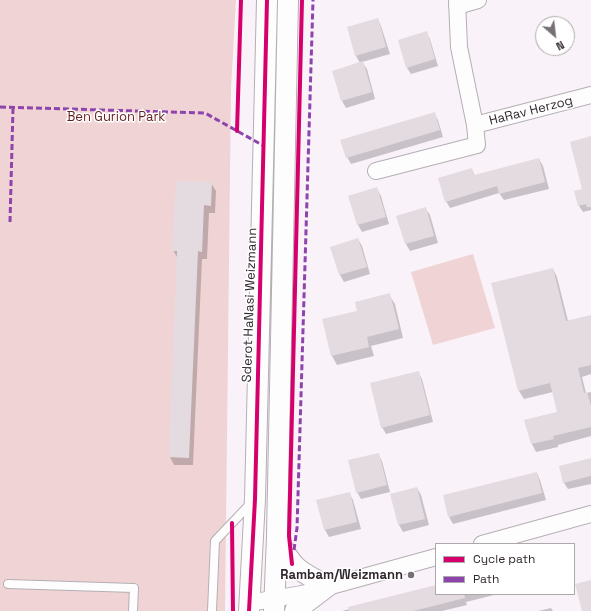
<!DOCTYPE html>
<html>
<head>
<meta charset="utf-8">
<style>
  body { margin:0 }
  #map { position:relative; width:591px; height:611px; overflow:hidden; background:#faf2f9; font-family:"Space Grotesk",sans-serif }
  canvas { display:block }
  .legend { position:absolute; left:435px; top:543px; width:140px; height:52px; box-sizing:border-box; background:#fff; border:1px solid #aca9ac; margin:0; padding:5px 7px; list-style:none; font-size:12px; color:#30282f }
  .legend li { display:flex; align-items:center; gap:8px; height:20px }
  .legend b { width:20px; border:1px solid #aca9ac }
  .north { position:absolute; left:535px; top:16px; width:40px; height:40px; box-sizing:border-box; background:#fff; border:1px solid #aca9ac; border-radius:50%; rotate:152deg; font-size:11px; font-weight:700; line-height:16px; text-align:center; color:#30282f }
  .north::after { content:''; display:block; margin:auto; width:14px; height:18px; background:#776f76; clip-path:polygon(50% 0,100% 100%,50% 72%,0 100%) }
</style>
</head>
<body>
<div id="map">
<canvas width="591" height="611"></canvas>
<ul class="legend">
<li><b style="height:5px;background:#d6006c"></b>Cycle path</li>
<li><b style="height:5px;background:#8e44ad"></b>Path</li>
</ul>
<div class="north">N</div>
</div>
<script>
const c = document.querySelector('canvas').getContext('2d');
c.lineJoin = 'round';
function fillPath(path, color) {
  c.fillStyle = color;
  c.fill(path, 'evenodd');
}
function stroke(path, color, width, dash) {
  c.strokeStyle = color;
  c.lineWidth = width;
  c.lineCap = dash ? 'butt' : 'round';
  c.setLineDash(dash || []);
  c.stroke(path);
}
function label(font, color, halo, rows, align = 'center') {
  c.font = font + ' "Space Grotesk",sans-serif';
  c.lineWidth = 3;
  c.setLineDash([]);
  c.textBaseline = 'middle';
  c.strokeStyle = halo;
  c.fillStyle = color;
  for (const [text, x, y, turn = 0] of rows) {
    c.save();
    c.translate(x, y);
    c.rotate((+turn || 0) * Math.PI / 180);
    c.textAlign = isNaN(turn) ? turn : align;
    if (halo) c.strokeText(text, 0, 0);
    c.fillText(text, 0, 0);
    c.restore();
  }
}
fillPath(new Path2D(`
  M0,0H236L231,89L225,611H0Z
  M473,254L495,328L433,345L411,272Z`), '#f0d4d5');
fillPath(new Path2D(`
  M378,19L381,26L390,54L362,62L367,69L375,99L346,108L342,101L360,63L356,56Z
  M426,32L430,39L438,66L411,74L407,68Z
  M434,113L438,120L443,137L351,164L347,157Z
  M591,138V210L583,212L579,206L584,190Z
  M539,159L543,166L549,189L504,200L499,193L450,208L446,201L472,169L475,176Z
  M211,183L216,191L215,213H209L207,259H202L193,465H174L170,457L178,259L173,250Z
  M377,189L381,196L389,224L362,232L358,225L350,197Z
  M426,209L430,215L438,243L410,251L406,244L398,217Z
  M358,239L362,246L370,274L344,282L340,275L332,247Z
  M553,269L557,277L568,321L591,316V374L582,377L586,393L591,392V436L558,445V447L536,452L532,444L526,420L558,412L553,392L524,399L519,391Z
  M389,295L395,304L403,338L371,346L374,356L337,365L332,356L323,320L358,311Z
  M418,372L422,379L433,422L386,434L382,427Z
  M378,454L382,461L390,492L361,499L357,492Z
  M591,459V484L568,489L564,483Z
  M537,473L540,480L546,500L453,524L449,517Z
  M417,488L421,495L429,525L403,532L399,525L391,494Z
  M349,493L353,500L361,529L329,537L325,530L318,501Z
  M436,586V594H498L466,602L467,605L442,611H342Z
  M551,608L553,611H538Z`), '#0003');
fillPath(new Path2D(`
  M378,18L386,47L355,56L347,27Z
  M427,31L435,59L406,68L398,40Z
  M363,61L372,92L341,101L332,71Z
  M435,112L440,130L346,158L340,140Z
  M591,136V207H587L586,204L578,206L574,191L582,189L570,142Z
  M539,158L545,182L499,194L497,186L445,202L438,178L472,168L474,175Z
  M176,181L212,182L211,206L204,205L202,252L198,251L189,458L169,457L177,251H172Z
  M377,187L386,217L357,225L348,196Z
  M426,207L434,236L405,244L396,216Z
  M358,238L367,267L339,275L330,247Z
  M553,268L566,321L591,315V365L578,368L584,393L587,392L591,406V427L553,436L554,439L531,444L524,420L557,412L550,383L518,391L491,283Z
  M390,293L399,329L367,337L369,347L331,356L322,319L357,311L355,302Z
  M419,371L430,415L381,428L370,383Z
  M379,453L387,485L356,493L348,460Z
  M591,458V476L563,483L559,466Z
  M537,472L542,493L448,517L443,495Z
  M417,487L425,519L398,525L390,494Z
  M350,492L357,522L324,530L316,500Z
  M591,580V611H582L575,584Z
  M436,585V594H464L465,598L413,611H349L348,607Z`), '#e4dbe0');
const service = new Path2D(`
  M8,584L134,588L133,611
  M212,611L215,541L251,503`);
const minor = new Path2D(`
  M457,0L459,47L475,125
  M457,6L478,0
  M376,171L477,145L475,125L591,95
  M482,544L591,514
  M249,603L302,594L436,557`);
const tertiary = new Path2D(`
  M278,538C290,567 300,572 328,586L295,611
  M249,611L255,499L267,0
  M274,611L277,536L288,0`);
stroke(service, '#b5aeb4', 10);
stroke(minor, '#b5aeb4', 18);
stroke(tertiary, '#b5aeb4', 22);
stroke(service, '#fefdfe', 8);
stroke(minor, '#fefdfe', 16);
stroke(tertiary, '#fefdfe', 20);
stroke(new Path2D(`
  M0,107L205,113L264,146
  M10,222L13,108
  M294,550L297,528L313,0`), '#8e44ad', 3, [6, 3]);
stroke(new Path2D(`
  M237,131L241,0
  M232,523L233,611
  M292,564L289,536L302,0
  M249,611L255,499L267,0`), '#d6006c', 4);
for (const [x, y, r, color] of [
  [411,575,4,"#776f76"]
]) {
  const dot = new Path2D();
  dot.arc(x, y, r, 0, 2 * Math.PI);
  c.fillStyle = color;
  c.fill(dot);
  stroke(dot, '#fff', 1.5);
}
label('13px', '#30282f', '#fff', [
  ["HaRav Herzog",531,111,-14],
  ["Sderot HaNasi Weizmann",250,305,-88]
]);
label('13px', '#671e1e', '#fff', [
  ["Ben Gurion Park",116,117]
]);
label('bold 13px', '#30282f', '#fff', [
  ["Rambam/Weizmann",403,575]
], 'right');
</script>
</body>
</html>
